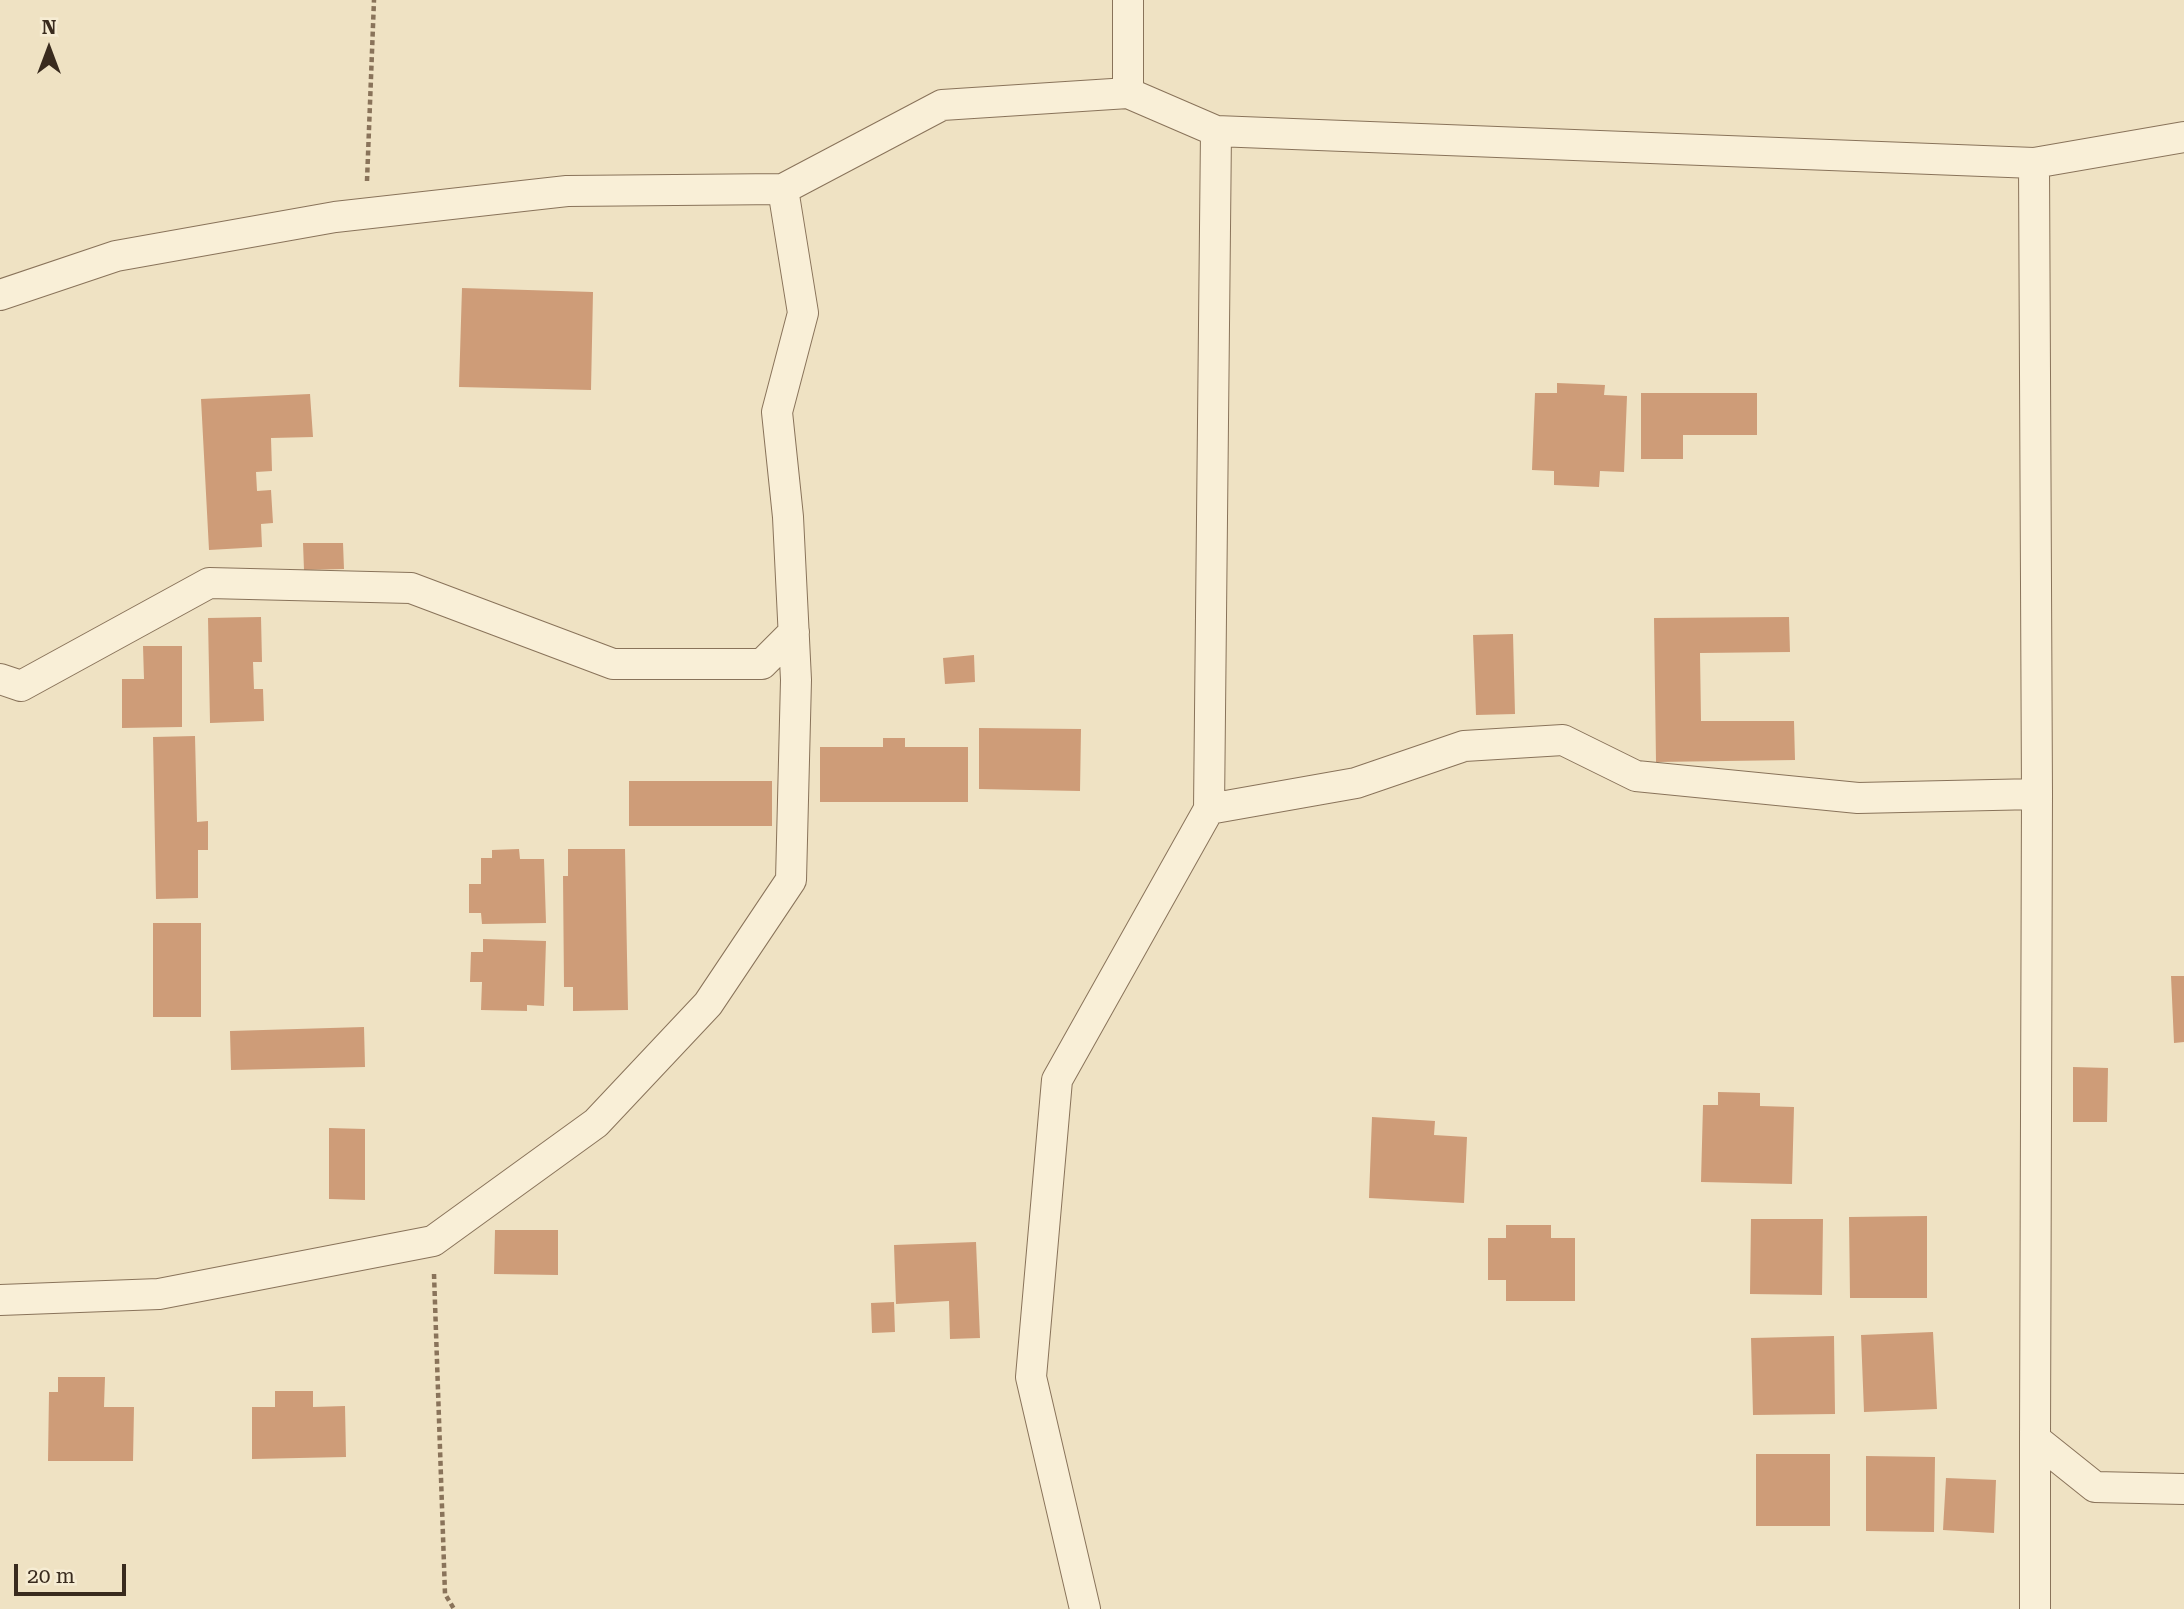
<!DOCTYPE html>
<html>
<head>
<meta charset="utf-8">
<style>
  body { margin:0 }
  #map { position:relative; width:2184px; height:1609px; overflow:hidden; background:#efe2c3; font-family:"Roboto Serif",serif }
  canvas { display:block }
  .north { position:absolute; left:14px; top:14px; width:70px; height:70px; -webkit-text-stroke:5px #f6ecd3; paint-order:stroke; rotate:0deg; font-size:19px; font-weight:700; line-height:28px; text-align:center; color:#392b1e }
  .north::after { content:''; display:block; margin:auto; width:24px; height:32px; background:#392b1e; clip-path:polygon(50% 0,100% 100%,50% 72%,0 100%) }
  .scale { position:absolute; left:14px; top:1564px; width:112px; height:32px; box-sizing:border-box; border:4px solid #392b1e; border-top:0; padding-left:9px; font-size:21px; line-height:24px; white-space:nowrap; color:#392b1e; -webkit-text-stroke:5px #f6ecd3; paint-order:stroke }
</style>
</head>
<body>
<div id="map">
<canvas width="2184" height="1609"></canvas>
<div class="north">N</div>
<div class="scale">20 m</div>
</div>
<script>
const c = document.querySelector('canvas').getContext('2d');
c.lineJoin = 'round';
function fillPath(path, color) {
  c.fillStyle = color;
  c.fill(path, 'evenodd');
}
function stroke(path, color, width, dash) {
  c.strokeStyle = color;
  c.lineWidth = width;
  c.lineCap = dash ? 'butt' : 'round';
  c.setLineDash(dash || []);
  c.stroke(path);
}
fillPath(new Path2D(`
  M462,288L593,292L591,390L459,387Z
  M1557,383L1605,385L1604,395L1627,396L1624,472L1600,471L1599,487L1554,485V471L1532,470L1535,393H1557Z
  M1641,393H1757V435H1683V459H1641Z
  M310,394L313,437L271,438L272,471L256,472L257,491L271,490L273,523L261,524L262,547L209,550L201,399Z
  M303,543H343L344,569L304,570Z
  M261,617L262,662H253L254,689H263L264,721L210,723L208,618Z
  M1789,617L1790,652L1700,653L1701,721H1794L1795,760L1656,762L1654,618Z
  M1513,634L1515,714L1476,715L1473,635Z
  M143,646H182V727L122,728V679H144Z
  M974,655L975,682L945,684L943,658Z
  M979,728L1081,729L1080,791L979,789Z
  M195,736L197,822L208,821V850H198V898L156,899L153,737Z
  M883,738H905V747H968V802H820V747H883Z
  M629,781H772V826H629Z
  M519,849L520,859H544L546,923L482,924L481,913H469V884H481V858H492V850Z
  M568,849H625L628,1010L573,1011V987H564L563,876H568Z
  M153,923H201V1017H153Z
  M483,939L546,941L544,1006L527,1005V1011L481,1010L482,982H470L471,952H483Z
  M2171,976H2184V1042L2174,1043Z
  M364,1027L365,1067L231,1070L230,1031Z
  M2073,1067L2108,1068L2107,1122H2073Z
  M1718,1092L1760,1093V1106L1794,1107L1792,1184L1701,1182L1703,1105H1718Z
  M1372,1117L1435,1121L1434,1135L1467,1137L1464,1203L1369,1198Z
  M329,1128L365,1129V1200L329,1199Z
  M1927,1216V1298H1850L1849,1217Z
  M1751,1219H1823L1822,1295L1750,1294Z
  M1506,1225H1551V1238H1575V1301H1506V1280H1488V1238H1506Z
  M495,1230H558V1275L494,1274Z
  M976,1242L980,1338L950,1339L949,1301L896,1304L894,1245Z
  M894,1302L895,1332L872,1333L871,1303Z
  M1933,1332L1937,1409L1864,1412L1861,1335Z
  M1834,1336L1835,1414L1753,1415L1751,1338Z
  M58,1377H105L104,1407H134L133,1461H48L49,1392H58Z
  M275,1391H313V1407L345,1406L346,1457L252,1459V1407H275Z
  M1756,1454H1830V1526H1756Z
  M1866,1456L1935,1457L1934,1532L1866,1531Z
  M1946,1478L1996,1480L1994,1533L1943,1530Z`), '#ce9c78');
const minor = new Path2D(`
  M1128,0V93L1216,131L2034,163L2037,794L2035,1439L2095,1487L2184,1489
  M2034,163L2184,137
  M0,295L116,256L335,217L567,191L783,189L942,105L1128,93
  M0,679L21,686L209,583L411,588L613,664H762L794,632
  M1209,809L1216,131
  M0,1300L159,1294L433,1241L596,1123L708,1004L791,880L796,680L788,517L777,412L803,313L783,189
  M1085,1609L1031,1377L1057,1080L1209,809L1356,783L1464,746L1563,740L1636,776L1858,798L2037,794
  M2035,1609V1439`);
stroke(minor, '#89735a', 32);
stroke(new Path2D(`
  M367,181L374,0
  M434,1274L445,1594L454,1609`), '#89735a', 4.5, [5, 3.5]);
stroke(minor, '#f9efd7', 30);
</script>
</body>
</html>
